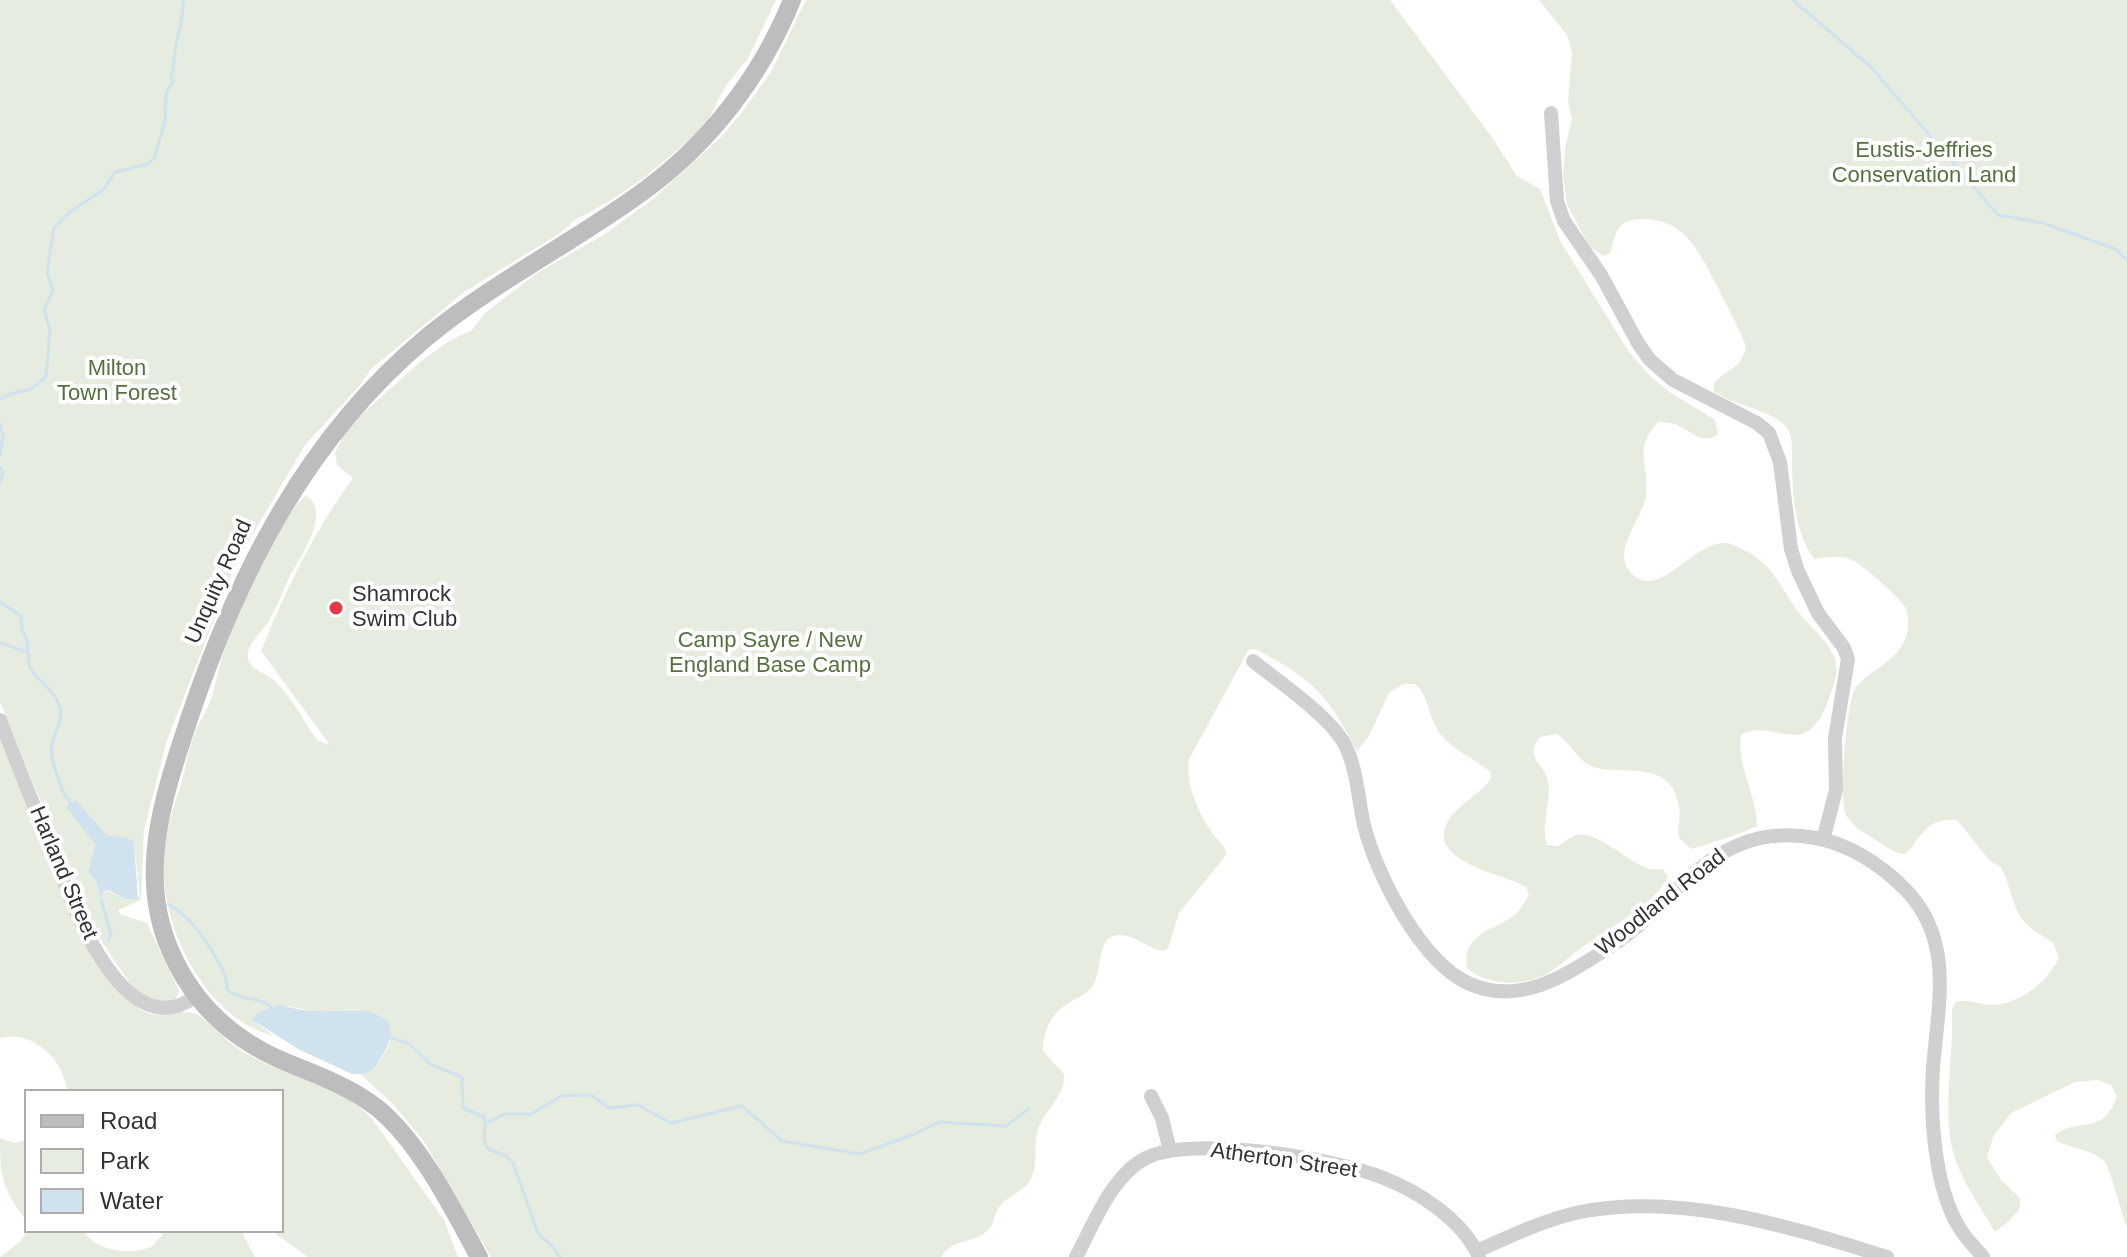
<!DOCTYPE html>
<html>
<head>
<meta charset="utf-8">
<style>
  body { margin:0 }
  #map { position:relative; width:2127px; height:1257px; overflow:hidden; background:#fff; font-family:Helvetica,sans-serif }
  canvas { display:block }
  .legend { position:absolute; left:24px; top:1089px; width:260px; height:144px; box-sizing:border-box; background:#fff; border:2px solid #adadad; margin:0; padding:10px 14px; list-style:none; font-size:24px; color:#333 }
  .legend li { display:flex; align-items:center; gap:16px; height:40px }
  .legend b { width:40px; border:2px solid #adadad }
</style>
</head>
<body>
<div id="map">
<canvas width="2127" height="1257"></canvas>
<ul class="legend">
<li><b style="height:10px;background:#bdbdbd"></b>Road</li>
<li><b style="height:22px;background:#e6ecdf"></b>Park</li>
<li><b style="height:22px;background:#cfe2ee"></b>Water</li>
</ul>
</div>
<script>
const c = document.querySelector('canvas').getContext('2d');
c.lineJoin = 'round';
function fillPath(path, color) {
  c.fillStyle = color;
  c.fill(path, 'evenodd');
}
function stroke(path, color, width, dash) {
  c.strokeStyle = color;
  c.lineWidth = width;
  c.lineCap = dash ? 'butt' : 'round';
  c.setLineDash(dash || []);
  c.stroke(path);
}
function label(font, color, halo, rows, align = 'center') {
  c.font = font + ' Helvetica,sans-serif';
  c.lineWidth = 8;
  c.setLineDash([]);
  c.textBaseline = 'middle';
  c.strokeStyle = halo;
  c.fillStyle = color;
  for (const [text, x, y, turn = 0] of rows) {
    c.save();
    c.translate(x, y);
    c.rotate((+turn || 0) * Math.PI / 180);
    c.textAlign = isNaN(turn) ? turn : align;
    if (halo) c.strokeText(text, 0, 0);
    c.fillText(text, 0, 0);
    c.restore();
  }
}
fillPath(new Path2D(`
  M0,0H776L748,58L725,87L708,120L690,139L649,174L613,199L575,220L559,234L464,292L371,369L360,385L305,445L236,563L167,740L144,830L141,900L118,910L120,914L147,923L179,991L176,999L165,1002L146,997L131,985L92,927L0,702ZM76,800L107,835L128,838L134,842L140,897L124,899L106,890L101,897L96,881L88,872L95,844L86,831Z
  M806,0H1390L1491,136L1517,176L1540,189L1560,241L1629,352L1650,376L1671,393L1715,420L1718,434C1701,448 1688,426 1671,423C1667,422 1662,422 1658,422C1632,450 1650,465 1646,496C1642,520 1609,552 1633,575C1659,599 1691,545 1723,543C1729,542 1735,546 1740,548C1774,563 1780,588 1800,614C1812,630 1832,643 1836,663C1838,674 1833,687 1829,698C1806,765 1774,716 1741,735C1736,765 1757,795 1757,826C1751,830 1697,848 1691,849L1679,838C1677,827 1681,817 1679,807C1671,754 1616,779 1589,765C1576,758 1570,742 1557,734L1540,737C1523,759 1545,763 1548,782C1552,802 1540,826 1547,845L1558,846C1563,843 1569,838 1574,836C1595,827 1628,864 1650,869C1654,870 1658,869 1663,869L1668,877C1659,899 1609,930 1588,943C1571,954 1556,972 1537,978C1515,986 1485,984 1467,968C1462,933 1492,932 1513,916C1520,911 1524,903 1529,895L1526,887C1503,873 1421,862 1450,818C1461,803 1480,794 1491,779L1490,771C1474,759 1455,751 1442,736C1428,720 1431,698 1415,684H1403L1389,693L1369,736L1357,751C1328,695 1312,678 1255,649H1249L1189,759C1185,781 1197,809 1208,827C1214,837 1223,843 1227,854L1179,913L1168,948L1163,951C1146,949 1129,929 1111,937C1098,942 1102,972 1092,987C1087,994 1079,997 1072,1001C1052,1012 1043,1029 1043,1051L1064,1074C1065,1097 1046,1108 1038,1129C1033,1145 1039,1163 1031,1178C1025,1192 1008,1195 999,1207C994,1214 995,1223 988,1230C974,1244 952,1238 941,1257H491L423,1140L393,1104L361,1075C373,1072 389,1052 390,1039C390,1033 387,1025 385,1019L356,1009L318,1012L287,1006L256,1023L274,1036C239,1026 214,1003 195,972C172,935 159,888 165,844C167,823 175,804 181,785C186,767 188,749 195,732C201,718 209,708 213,693C216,682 218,669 222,658C232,624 279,515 306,496C333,512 299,559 289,578C282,593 277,608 268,622C262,632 245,645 248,659C251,670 267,674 275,681C294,700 302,720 318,741L330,745L261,651C286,589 314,532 353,478L337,465L335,453L344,435L360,416L420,362L449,341L472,330L485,313L537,273L605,234L653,199L720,138L740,115L771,72Z
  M1539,0H2127V1228C2122,1216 2110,1166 2104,1161C2093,1150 2071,1148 2057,1141L2055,1135C2080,1116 2103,1137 2117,1096L2111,1085L2098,1080L2075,1082L2011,1113L1993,1137L1987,1158L2002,1181L2020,1198V1208L2009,1221L1995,1232C1980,1206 1959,1177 1952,1148C1943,1102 1954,1056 1952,1010L1956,1002C1970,998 1980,1006 1994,1005C2021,1003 2048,981 2059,958L2053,942C2008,918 2020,908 2001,867L1990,861L1957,820C1927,818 1923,834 1906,854C1895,854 1888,848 1879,842C1867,834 1853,828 1846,815C1839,799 1846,712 1853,694C1860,672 1895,667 1906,637C1909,629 1909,616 1905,607C1899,597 1861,563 1850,559C1838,555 1826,557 1814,559C1796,533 1793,500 1792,469C1791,457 1795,438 1786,427C1772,409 1733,406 1714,391V383C1728,368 1741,370 1746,346C1738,327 1729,309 1719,290C1701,256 1688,220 1644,219C1616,219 1617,231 1610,253L1603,256L1589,246L1567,204L1563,177L1565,148L1572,119L1568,102L1572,53L1567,35Z
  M0,739L44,848V855C63,893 89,929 111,966C118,978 126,998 137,1007C161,1025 177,1007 196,1014C204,1017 227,1041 238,1049C280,1076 339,1081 373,1120L444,1220L458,1257H308L272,1231H282V1091H67C64,1060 33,1029 0,1038Z
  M0,1138L14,1143L26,1140V1220C2,1188 0,1177 0,1138Z
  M27,1231H84C95,1251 133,1257 152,1246C157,1242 161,1235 165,1231H241L255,1257H0L21,1241Z`), '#e6ecdf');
fillPath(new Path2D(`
  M76,800L107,835L128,838L134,842L138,899H125L108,890L104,891L101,899L96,881L88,872L95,844L66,807Z
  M278,1005C290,1007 302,1011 315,1011C338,1013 361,1005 383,1018C401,1028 382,1062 370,1071C365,1075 359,1074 352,1074L300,1050L252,1020L258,1013Z`), '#cfe2ee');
stroke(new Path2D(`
  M1793,0L1871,67L1998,215L2043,223L2115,249L2127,260
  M0,399L10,394L31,389L46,377L50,330L44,310L53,290L47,273L54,228L71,211L103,190L115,172L148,164L154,158L165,122L166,93L173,82L171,77C175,66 173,57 176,45C179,29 184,17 183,0
  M0,424L3,435L0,455
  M0,467L3,472L0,484
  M0,602L21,616L22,630L27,640L29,666C37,681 55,690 60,707C64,718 54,733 52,744C49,758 62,793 71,804
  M0,643L27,652
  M101,899L111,935L109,940
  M168,904C193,918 212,948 224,973C227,979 226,985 228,991C242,1001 258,996 271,1007
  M388,1037L408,1043L430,1064L462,1077L463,1108L484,1117C488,1129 480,1137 488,1149L506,1156L513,1163L538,1233L553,1247L560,1257
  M486,1123L505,1114H531L561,1096L591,1095L609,1108L638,1105L671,1123L742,1106L782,1141L860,1154L912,1135L939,1122L1006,1126L1028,1109`), '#cfe2ee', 3);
stroke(new Path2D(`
  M1551,113L1557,201L1564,221L1601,275L1638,343L1650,360L1673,380L1757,423L1769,433L1780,462L1791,549L1798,571L1818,613L1844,648L1848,659L1835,738L1836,790L1823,840
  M1253,661C1278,681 1329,716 1344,743C1357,767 1358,799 1364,825C1376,874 1421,963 1470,984C1516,1004 1559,980 1597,955C1611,946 1626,937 1639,925C1670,899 1696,864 1734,847C1760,834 1788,833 1816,838C1851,845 1881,865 1905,889C1955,940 1938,1005 1933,1068C1930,1115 1934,1186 1959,1227C1965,1238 1975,1247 1983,1257
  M0,720L76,912C96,955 140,1039 196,996
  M1151,1096L1162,1118L1170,1151
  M1477,1251C1510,1236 1544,1220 1580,1212C1683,1192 1790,1227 1887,1257
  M1076,1257C1094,1224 1111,1176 1146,1158C1192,1135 1333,1158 1381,1177C1418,1191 1463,1220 1479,1257`), '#d0d0d0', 14);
stroke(new Path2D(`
  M479,1257C453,1209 419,1141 376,1107C350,1087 318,1075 288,1063C234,1041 194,1005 171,952C136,874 164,795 189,719C238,573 307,437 427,337C494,282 571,244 641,193C708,145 761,77 792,0`), '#bdbdbd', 18);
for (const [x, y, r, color] of [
  [336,608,8,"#e63946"]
]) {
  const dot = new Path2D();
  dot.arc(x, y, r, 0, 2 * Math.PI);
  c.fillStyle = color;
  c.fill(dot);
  stroke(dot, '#fff', 3);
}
label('22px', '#56703f', '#fff', [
  ["Eustis-Jeffries",1924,151],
  ["Conservation Land",1924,176],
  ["Milton",117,369],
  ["Town Forest",117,394],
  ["Camp Sayre / New",770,641],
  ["England Base Camp",770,666]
]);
label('22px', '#333', '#fff', [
  ["Unquity Road",219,582,-66],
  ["Harland Street",63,873,67],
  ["Woodland Road",1661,903,-38],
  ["Atherton Street",1284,1161,8]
]);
label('22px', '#333', '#fff', [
  ["Shamrock",352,595],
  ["Swim Club",352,620]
], 'left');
</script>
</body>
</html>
